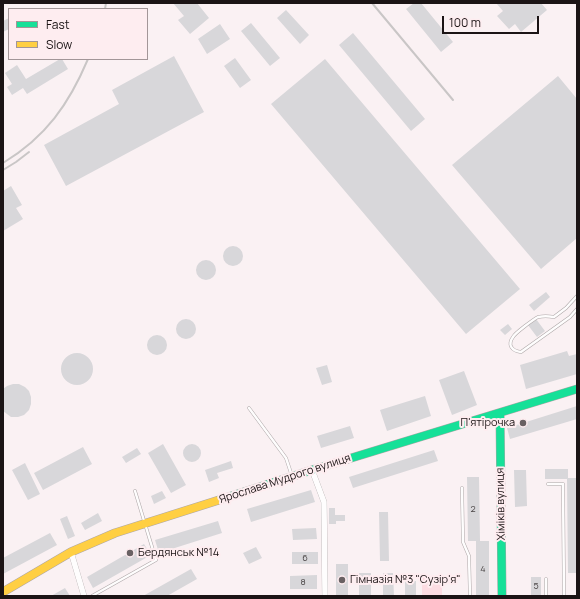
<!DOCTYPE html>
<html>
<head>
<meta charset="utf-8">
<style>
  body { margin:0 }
  #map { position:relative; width:580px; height:599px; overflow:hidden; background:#faf1f3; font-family:Manrope,sans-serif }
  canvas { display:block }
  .frame { position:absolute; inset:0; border:4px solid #1b1415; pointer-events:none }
  .legend { position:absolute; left:8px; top:8px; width:140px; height:52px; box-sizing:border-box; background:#feedf0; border:1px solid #a39698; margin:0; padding:5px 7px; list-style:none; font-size:12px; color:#1b1415 }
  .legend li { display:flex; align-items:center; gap:8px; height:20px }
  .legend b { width:20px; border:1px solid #a39698 }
  .scale { position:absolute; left:442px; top:16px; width:97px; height:18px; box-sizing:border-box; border:2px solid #1b1415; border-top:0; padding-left:5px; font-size:12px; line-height:14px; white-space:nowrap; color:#1b1415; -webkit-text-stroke:3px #feedf0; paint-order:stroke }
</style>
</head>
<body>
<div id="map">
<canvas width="580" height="599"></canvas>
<div class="frame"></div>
<ul class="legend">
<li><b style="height:5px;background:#16e098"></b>Fast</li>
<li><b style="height:5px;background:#ffcf43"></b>Slow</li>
</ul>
<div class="scale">100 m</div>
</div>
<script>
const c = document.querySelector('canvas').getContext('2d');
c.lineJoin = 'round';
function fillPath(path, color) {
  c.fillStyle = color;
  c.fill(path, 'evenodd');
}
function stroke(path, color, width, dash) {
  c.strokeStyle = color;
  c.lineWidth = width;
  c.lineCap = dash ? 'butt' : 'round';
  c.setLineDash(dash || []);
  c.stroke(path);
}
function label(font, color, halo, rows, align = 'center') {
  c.font = font + ' Manrope,sans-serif';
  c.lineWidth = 4;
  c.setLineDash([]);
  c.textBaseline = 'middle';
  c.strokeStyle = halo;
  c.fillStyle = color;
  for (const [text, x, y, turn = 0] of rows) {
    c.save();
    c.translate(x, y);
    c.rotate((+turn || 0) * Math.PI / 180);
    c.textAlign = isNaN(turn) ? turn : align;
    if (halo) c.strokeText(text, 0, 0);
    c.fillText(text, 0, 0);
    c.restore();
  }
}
fillPath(new Path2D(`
  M422,577H442V596H422Z`), '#fcdce2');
fillPath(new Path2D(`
  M173,3H197L209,18L190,34L178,20L184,16Z
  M414,3H421L453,42L441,52L406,9Z
  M496,3H541L547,10L521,32L515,24L509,29L497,16L503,11Z
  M286,10L309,35L300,44L277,18Z
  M9,18V29L3,32V21Z
  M251,23L280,58L270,66L241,31Z
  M220,24L230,39L207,54L198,39Z
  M353,33L425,119L411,131L339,45Z
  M174,56L204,112L66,186L44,145L119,104L112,90Z
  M235,58L251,80L240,88L224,66Z
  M60,59H62L68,69L27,94L23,88L12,95L7,87L12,84L5,73L17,65L26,79Z
  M325,59L520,289L466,334L271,104Z
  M558,76L577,99V238L541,269L452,165Z
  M11,186L22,205L16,208L23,219L3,231V191Z
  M223 256a10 10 0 1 1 20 0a10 10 0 1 1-20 0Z
  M196 270a10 10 0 1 1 20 0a10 10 0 1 1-20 0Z
  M546,292L550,297L534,311L529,305Z
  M536,319L545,331L537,337L528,325Z
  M176 329a10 10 0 1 1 20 0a10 10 0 1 1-20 0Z
  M508,324L512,329L505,335L500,330Z
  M147 345a10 10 0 1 1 20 0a10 10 0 1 1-20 0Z
  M567,351L569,356L577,354V374L526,389L520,365Z
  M61 369a16 16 0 1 1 32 0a16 16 0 1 1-32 0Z
  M327,365L332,382L322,385L316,368Z
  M464,371L477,405L452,415L439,380Z
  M13,384H19L25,387L29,391L31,397V404L29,410L24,415L18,417H11L3,411V389L7,386Z
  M425,396L431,416L387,431L380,410Z
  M577,406V419L510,439L507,428Z
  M350,426L354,438L321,448L317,436Z
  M163,444L186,485L171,493L148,453Z
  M183 453a9 9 0 1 1 18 0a9 9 0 1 1-18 0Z
  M83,447L92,464L43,490L34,473Z
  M137,448L141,454L126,463L122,457Z
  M434,450L438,461L353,488L349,477Z
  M231,461L233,468L217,473L219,478L209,482L205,470Z
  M25,463L40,494L28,500L12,470Z
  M545,469H568V478H577V573H568L567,479H545Z
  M514,470H526L527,506L515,507Z
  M467,477H479L480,541H489V596H476V541H468Z
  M311,490L315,502L251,522L247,509Z
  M162,491L166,498L154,504L151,496Z
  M329,508H335V515H345V521H336V524H329Z
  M379,512H388L389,561H380Z
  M98,513L102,521L85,530L81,523Z
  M67,516L75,536L68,539L60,519Z
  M218,521L222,533L159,553L155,540Z
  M316,528L317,539L293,540L292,529Z
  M50,533L57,545L3,574V558Z
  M144,544L151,555L93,588L87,577Z
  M256,547L262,558L249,564L243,553Z
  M292,552H318V564H292Z
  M336,564H348V596H336Z
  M191,569L197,579L167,596H143Z
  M359,573H371V596H359Z
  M383,573H393L394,596H383Z
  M317,575V589H290V576Z
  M531,577H541V596H531Z
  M405,581H416V596H405Z
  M65,588L70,596H51Z`), '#d8d7da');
const lane = new Path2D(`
  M577,296L566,308L554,317C548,316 543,316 538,317C534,319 515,333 513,337C507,345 512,351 521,352L570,317L577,309
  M249,408L286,458L292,476
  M548,484H563L564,596
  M462,488L463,542L469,556L470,596
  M546,579V596
  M92,596L156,560L135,491`);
const street = new Path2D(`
  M312,470L324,502L325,596
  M71,552L84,596`);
const fast = new Path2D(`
  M500,413L502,596
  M219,500L312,470L577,389`);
const slow = new Path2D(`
  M3,592L71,552L115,533L219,500`);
stroke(lane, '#ada6a7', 3.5);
stroke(street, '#ada6a7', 6);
stroke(fast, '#ada6a7', 9);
stroke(slow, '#ada6a7', 9);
stroke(lane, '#fefdfd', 2.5);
stroke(street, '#fefdfd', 5.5);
stroke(fast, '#16e098', 8);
stroke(slow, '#ffcf43', 8);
stroke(new Path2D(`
  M372,3L453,100
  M105,9L106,3
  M3,163C46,137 69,104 88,59
  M3,170L16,162L29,152`), '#c9c6c6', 2);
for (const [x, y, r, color] of [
  [523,423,4,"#696163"],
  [130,553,4,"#696163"],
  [342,580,4,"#696163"]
]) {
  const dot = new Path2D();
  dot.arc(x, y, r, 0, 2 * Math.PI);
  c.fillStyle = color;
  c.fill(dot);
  stroke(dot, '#feedf0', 1.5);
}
label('9px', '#4a4546', null, [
  ["2",473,509],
  ["6",305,558],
  ["4",483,569],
  ["8",303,582],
  ["5",536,586]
]);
label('11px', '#1b1415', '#feedf0', [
  ["П'ятірочка",515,423,"right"],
  ["Бердянськ №14",138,553],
  ["Гімназія №3 \"Сузір'я\"",350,580]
], 'left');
label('11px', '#1b1415', '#feedf0', [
  ["Ярослава Мудрого вулиця",285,479,-18],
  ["Хіміків вулиця",501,504,-91]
]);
</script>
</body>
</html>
